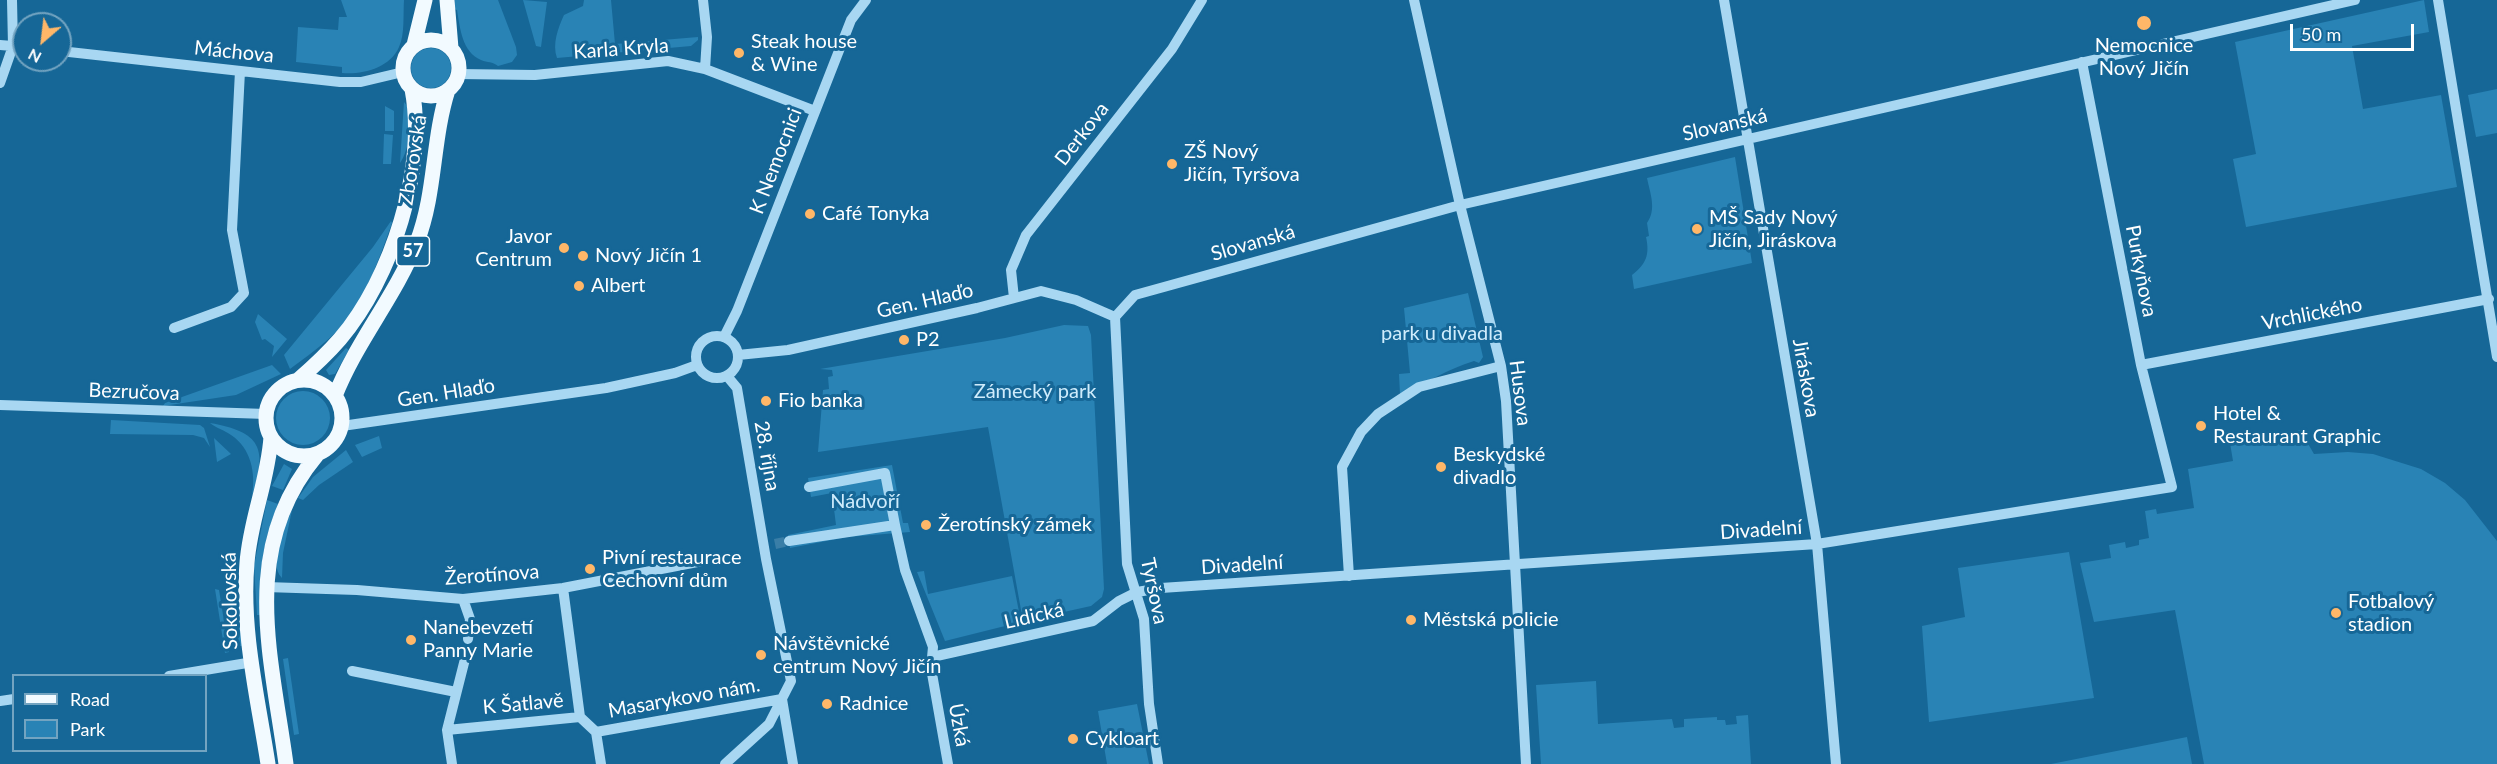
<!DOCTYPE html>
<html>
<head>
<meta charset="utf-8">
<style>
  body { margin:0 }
  #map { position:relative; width:2497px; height:764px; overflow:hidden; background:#166797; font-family:Lato,sans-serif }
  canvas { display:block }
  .legend { position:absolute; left:12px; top:674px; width:195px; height:78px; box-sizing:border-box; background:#166797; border:2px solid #73a4c1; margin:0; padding:8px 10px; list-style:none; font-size:18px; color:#fff }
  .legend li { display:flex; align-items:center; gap:12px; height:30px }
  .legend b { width:30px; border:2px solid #73a4c1 }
  .north { position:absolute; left:12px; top:12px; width:60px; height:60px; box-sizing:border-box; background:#166797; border:2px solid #73a4c1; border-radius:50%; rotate:208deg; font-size:16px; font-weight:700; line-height:24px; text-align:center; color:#fff }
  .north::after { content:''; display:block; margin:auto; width:21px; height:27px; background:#ffb768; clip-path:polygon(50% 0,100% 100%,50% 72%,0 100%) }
  .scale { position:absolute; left:2290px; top:24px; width:124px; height:27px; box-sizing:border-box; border:3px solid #fff; border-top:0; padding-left:8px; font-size:18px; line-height:21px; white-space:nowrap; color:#fff; -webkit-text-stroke:4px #166797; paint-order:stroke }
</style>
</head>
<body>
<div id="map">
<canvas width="2497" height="764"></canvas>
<ul class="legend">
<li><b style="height:8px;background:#f2faff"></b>Road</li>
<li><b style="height:16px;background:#2983b5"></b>Park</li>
</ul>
<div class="north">N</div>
<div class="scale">50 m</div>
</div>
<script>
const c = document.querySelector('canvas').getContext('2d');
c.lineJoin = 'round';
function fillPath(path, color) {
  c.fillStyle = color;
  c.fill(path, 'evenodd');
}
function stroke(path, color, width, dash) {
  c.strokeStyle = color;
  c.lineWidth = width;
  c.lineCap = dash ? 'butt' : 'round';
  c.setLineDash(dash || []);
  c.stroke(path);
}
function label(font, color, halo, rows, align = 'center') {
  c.font = font + ' Lato,sans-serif';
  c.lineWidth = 6;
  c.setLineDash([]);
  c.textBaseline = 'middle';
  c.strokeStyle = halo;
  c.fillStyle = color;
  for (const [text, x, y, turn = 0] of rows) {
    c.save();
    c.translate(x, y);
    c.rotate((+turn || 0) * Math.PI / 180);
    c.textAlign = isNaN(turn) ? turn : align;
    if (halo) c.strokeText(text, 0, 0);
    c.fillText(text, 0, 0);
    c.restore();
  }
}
fillPath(new Path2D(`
  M341,0H404C403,14 405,35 399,47C390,68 362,75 342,73V67L296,62L298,27L338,30L339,17H347Z
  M455,0H498L516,47L517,55L512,62L498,66C492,61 488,63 481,60C462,52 460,28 457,10L454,9Z
  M523,0L547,2L541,47L536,46Z
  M584,0H611L615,44L698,37V40L691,46L557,58C552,44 558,28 564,15L583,6Z
  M2424,0L2429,32L2352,46L2363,109L2441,95L2457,187L2246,227L2233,159L2256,154L2235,42Z
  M411 68a20 20 0 1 1 40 0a20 20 0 1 1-40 0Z
  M2497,89V133L2476,137L2468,95Z
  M404,102C416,114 409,151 400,163Z
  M385,106L394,111V131H385Z
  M384,134L393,135L391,164H383Z
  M1735,157L1752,263L1634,289L1632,275C1646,264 1650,255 1646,237L1649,236L1647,223C1657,209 1650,193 1647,178Z
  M391,221L392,223C379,260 364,302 337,331C323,345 306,357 290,369L284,355L373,247Z
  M1468,293L1483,357L1479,363L1474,361C1448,369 1426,383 1400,394L1399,374L1410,373L1404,308Z
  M258,314L287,339L272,357L274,346L265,339L262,340L255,322Z
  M1064,325L1088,326L1091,335L1104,589L1102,597L1091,606L1023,621L988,427L818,452L823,390L829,389L828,377L833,376L832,370L820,369L1005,338Z
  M346,348L349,350L335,374L329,375L326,370Z
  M272,365L281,374L236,395L163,406L165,403Z
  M276 418a27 27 0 1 1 54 0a27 27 0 1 1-54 0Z
  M111,420L200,425L204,428L210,447L204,438L193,435L110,434Z
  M210,423C261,432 268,448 252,496C256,473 251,448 231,435C224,430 216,428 210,423Z
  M2300,430L2314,454L2348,452L2373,454L2421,469L2445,483L2465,500L2497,541V764H2204L2175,610L2094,622L2080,563L2111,558L2109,545L2125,542L2126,548L2139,545V540L2149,538L2145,511L2156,509L2157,514L2194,508L2188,469L2233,461L2230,443Z
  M379,436L382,448L362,457L355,445Z
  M214,438L231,454L217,462Z
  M346,450L353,462L319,485L303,500L298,498L313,477Z
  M284,464L292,469L283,490L272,486Z
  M892,465L903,523H908L910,532L847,537L790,548L788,535L836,525L832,493L811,497L808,478Z
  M267,500L278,504C263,541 258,575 260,615H257L254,566Z
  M292,510L283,553L282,578C267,563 285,526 292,510Z
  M2069,552L2094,698L1929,722L1922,626L1965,617L1958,568Z
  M924,571L928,594L1012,576L1021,622L945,641L917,572Z
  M215,589L219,590L229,652L225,653Z
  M238,594L240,616L230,617L228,601L232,595Z
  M242,626V646H237L238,651H235L232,628Z
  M288,658L299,734L294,735L283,659Z
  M1596,681L1598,724L1672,719L1674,728L1684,727V719L1717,717V720H1725L1726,725L1737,724L1736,716L1748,715L1751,764H1541L1536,685Z
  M1137,704L1149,764H1107L1098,711Z
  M2187,737L2192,764H2051Z`), '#2983b5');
stroke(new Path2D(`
  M775,544L789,541`), '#397ea7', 10, [10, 5]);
stroke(new Path2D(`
  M703,0L707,37L705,69
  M1414,0L1460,205L1501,366L1506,401L1526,764
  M1724,0L1817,544L1836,764
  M2438,0L2497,357
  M0,45L24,47
  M60,51L340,82H361L403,72
  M458,74L535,75L668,61L705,69L815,111
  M0,83L13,46L12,0
  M1014,298L1011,270L1026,235L1172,49L1202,0
  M1115,317L1135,295L1460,205L2355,0
  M1115,317L1127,564L1144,619L1149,704L1158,764
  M174,328L231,307L244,293L232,230L240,71
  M696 357a21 21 0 1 1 42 0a21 21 0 1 1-42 0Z
  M724,337L737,311L851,20L866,0
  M738,355L788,350L977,308L1041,291L1076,300L1115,317
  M2141,365L2489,299
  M0,405L266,414
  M342,426L606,388L675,373L697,365
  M809,487L885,473L895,525
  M789,541L895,525L905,570L933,647L931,668L948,764
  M1349,576L1342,467L1361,432L1378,414L1419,387L1501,366
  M266,587L357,590L463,599L563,588L718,558
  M563,588L580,717
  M463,599L470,619L468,639
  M932,657L1093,621L1119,601L1137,592L1161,588L1817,544L2172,487L2141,365L2082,62
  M352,671L456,692
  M169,676L253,662
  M782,699L793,764
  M0,701L14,699
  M447,730L580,717L596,732
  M452,764L447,730L465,659
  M601,764L596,732L782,699
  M725,764L769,724L791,681L766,559L737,388L727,376`), '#a8d7f2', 10);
stroke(new Path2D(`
  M447,0L451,48
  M403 68a28 28 0 1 1 56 0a28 28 0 1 1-56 0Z
  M414,45L425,0
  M266 418a38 38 0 1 1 76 0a38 38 0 1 1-76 0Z
  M298,380C313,367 327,354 340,339C392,278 427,168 412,89
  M335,396C356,342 395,297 417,242C436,193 432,140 448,90
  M268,764C258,699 241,630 247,563C250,520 268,481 271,437
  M286,764C271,654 239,548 317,455`), '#f2faff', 15);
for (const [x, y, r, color] of [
  [2144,23,8,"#ffb768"],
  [739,53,6,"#ffb768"],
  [1172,164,6,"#ffb768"],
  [810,214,6,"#ffb768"],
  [1697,229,6,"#ffb768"],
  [564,248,6,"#ffb768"],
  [583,256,6,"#ffb768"],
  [579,286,6,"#ffb768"],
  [904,340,6,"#ffb768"],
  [766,401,6,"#ffb768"],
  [2201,426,6,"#ffb768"],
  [1441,467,6,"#ffb768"],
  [926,525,6,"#ffb768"],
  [590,569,6,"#ffb768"],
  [2336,613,6,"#ffb768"],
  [1411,620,6,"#ffb768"],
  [411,640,6,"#ffb768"],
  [761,655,6,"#ffb768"],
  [827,704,6,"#ffb768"],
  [1073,739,6,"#ffb768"]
]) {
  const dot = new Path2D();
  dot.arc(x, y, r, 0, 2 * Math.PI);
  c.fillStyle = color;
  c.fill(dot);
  stroke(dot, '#166797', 2);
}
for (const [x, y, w] of [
  [413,251,33]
]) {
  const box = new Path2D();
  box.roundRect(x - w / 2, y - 15, w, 30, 4.5);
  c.fillStyle = '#166797';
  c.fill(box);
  stroke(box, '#fff', 1.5);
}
label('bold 18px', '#fff', null, [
  ["57",413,251]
]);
label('20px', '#fff', '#166797', [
  ["Steak house",751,42],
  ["& Wine",751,65],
  ["Nemocnice",2144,46,"center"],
  ["Nový Jičín",2144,69,"center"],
  ["ZŠ Nový",1184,152],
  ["Jičín, Tyršova",1184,175],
  ["Café Tonyka",822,214],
  ["MŠ Sady Nový",1709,218],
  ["Jičín, Jiráskova",1709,241],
  ["Javor",552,237,"right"],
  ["Centrum",552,260,"right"],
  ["Nový Jičín 1",595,256],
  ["Albert",591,286],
  ["P2",916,340],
  ["Fio banka",778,401],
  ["Hotel &",2213,414],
  ["Restaurant Graphic",2213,437],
  ["Beskydské",1453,455],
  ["divadlo",1453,478],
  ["Žerotínský zámek",938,525],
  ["Pivní restaurace",602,558],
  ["Cechovní dům",602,581],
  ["Fotbalový",2348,602],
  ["stadion",2348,625],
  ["Městská policie",1423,620],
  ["Nanebevzetí",423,628],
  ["Panny Marie",423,651],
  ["Návštěvnické",773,644],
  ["centrum Nový Jičín",773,667],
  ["Radnice",839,704],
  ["Cykloart",1085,739]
], 'left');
label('20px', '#fff', '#166797', [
  ["Karla Kryla",621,49,-4],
  ["Máchova",234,52,6],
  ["Slovanská",1725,125,-13],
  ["Derkova",1082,134,-52],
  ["Zborovská",413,160,-81],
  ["K Nemocnici",776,161,-69],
  ["Slovanská",1253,243,-16],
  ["Purkyňova",2141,271,79],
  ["Gen. Hlaďo",925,301,-13],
  ["Vrchlického",2312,314,-11],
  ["Jiráskova",1806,378,80],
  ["Bezručova",134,392,2],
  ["Gen. Hlaďo",446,393,-9],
  ["Husova",1520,393,83],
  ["28. října",767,456,80],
  ["Divadelní",1761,530,-4],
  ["Divadelní",1242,565,-4],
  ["Žerotínova",492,575,-4],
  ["Tyršova",1154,591,78],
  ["Sokolovská",230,601,-91],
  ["Lidická",1034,616,-13],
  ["Masarykovo nám.",684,698,-10],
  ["K Šatlavě",523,704,-5],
  ["Úzká",959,725,80]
]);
label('20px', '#cfecfc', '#166797', [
  ["park u divadla",1442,334],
  ["Zámecký park",1035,392],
  ["Nádvoří",865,502]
]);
</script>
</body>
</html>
